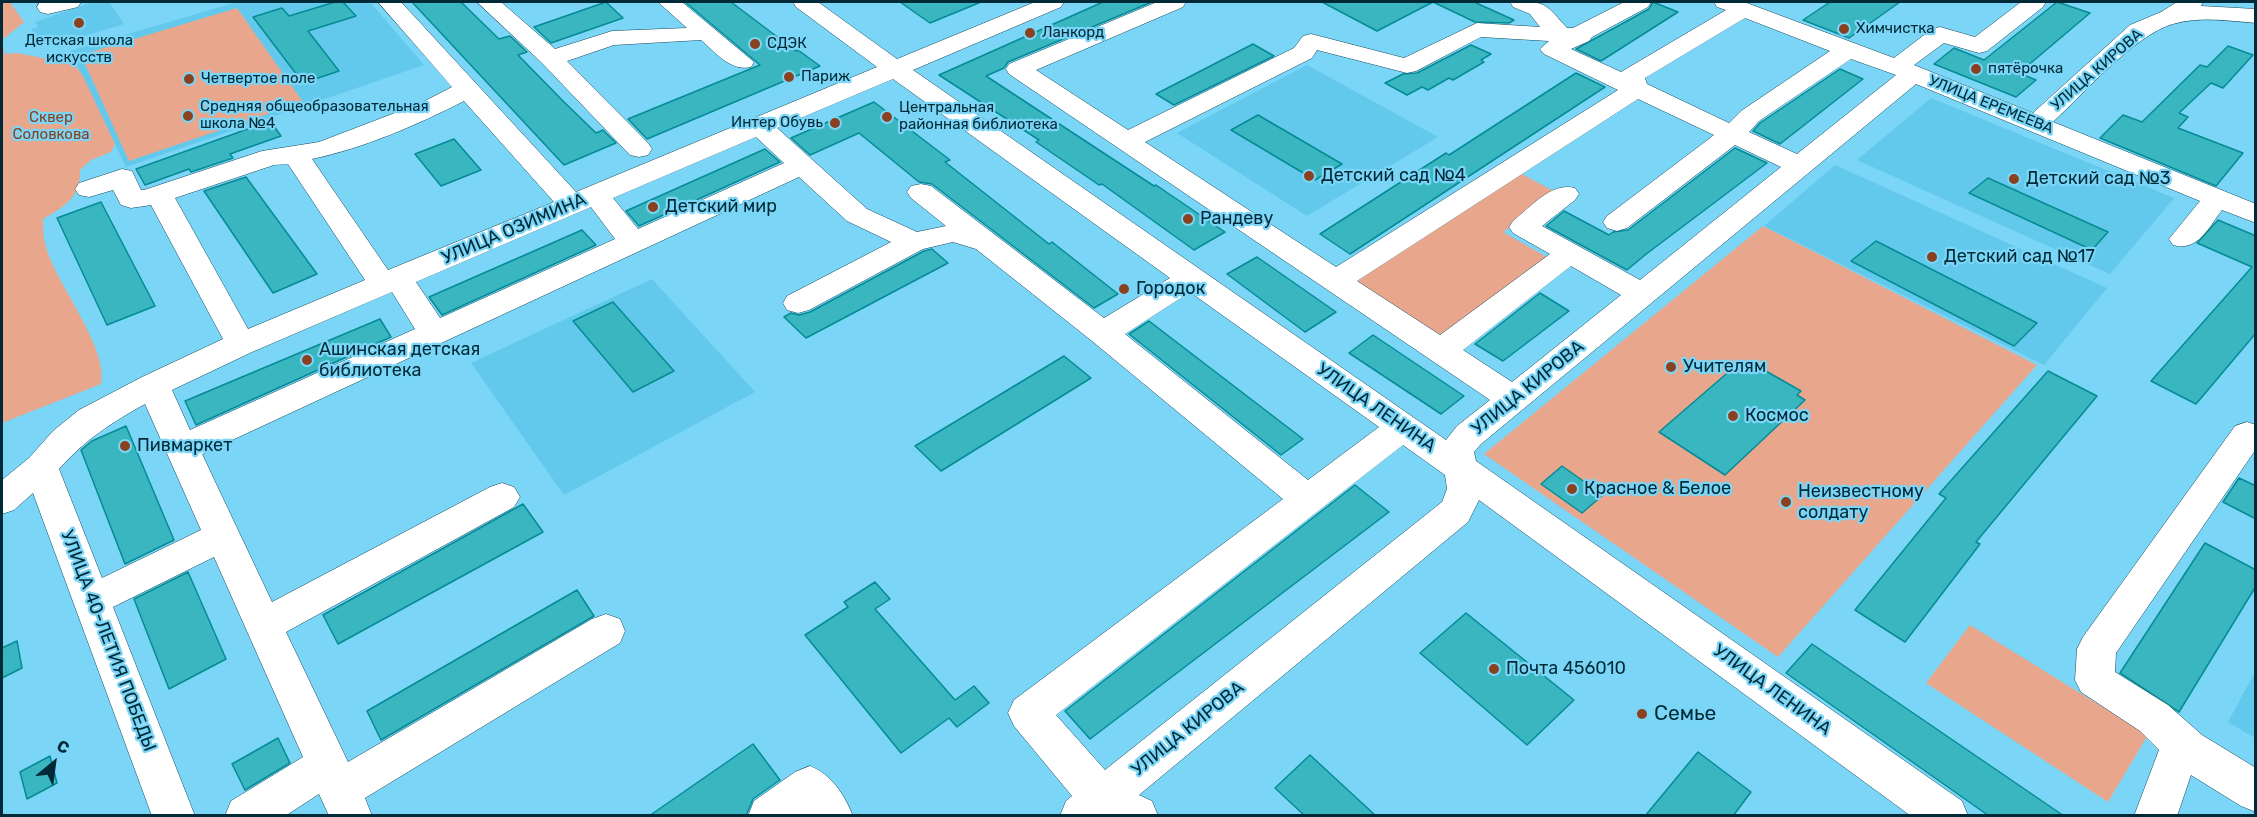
<!DOCTYPE html>
<html>
<head>
<meta charset="utf-8">
<style>
  body { margin:0 }
  #map { position:relative; width:2257px; height:817px; overflow:hidden; background:#7ad5f6; font-family:Rubik,sans-serif }
  canvas { display:block }
  .frame { position:absolute; inset:0; border:3px solid #002a37; pointer-events:none }
  .north { position:absolute; left:24px; top:733px; width:60px; height:60px; -webkit-text-stroke:4px #7ad5f6; paint-order:stroke; rotate:29deg; font-size:16px; font-weight:700; line-height:24px; text-align:center; color:#002a37 }
  .north::after { content:''; display:block; margin:auto; width:21px; height:27px; background:#002a37; clip-path:polygon(50% 0,100% 100%,50% 72%,0 100%) }
</style>
</head>
<body>
<div id="map">
<canvas width="2257" height="817"></canvas>
<div class="frame"></div>
<div class="north">С</div>
</div>
<script>
const c = document.querySelector('canvas').getContext('2d');
c.lineJoin = 'round';
function fillPath(path, color) {
  c.fillStyle = color;
  c.fill(path, 'evenodd');
}
function stroke(path, color, width, dash) {
  c.strokeStyle = color;
  c.lineWidth = width;
  c.lineCap = dash ? 'butt' : 'round';
  c.setLineDash(dash || []);
  c.stroke(path);
}
function label(font, color, halo, rows, align = 'center') {
  c.font = font + ' Rubik,sans-serif';
  c.lineWidth = 4.5;
  c.setLineDash([]);
  c.textBaseline = 'middle';
  c.strokeStyle = halo;
  c.fillStyle = color;
  for (const [text, x, y, turn = 0] of rows) {
    c.save();
    c.translate(x, y);
    c.rotate((+turn || 0) * Math.PI / 180);
    c.textAlign = isNaN(turn) ? turn : align;
    if (halo) c.strokeText(text, 0, 0);
    c.fillText(text, 0, 0);
    c.restore();
  }
}
fillPath(new Path2D(`
  M93,2H109L124,24L78,38L76,35L45,45L42,39L37,41L31,29L38,27L35,22Z
  M237,2H370L424,65L126,167L70,51Z
  M1307,65L1438,137L1307,216L1177,133Z
  M1931,98L2174,198L2110,274L1857,160Z
  M1835,165L2107,288L2044,365L1764,226Z
  M652,279L755,392L564,495L471,363Z
  M2255,672V738L2228,722Z`), '#63c9ec');
fillPath(new Path2D(`
  M2,2H10L24,22L2,40Z
  M237,8L303,102L129,161L81,55Z
  M2,41L5,54L17,53L74,64L83,76L115,144L111,152L91,160L80,170C81,197 64,207 43,219C43,228 43,238 46,247C56,284 109,348 101,384L2,423Z
  M1518,172L1559,194L1503,232L1552,260L1437,346L1343,284Z
  M1763,226L2037,365L1778,657L1484,454Z
  M1970,625L2148,735L2108,802L1926,683Z`), '#e8a78c');
const building = new Path2D(`
  M335,2H343L356,16L308,31L339,71L303,83L253,17L282,8L289,16Z
  M412,2H461L499,39L510,36L527,52L518,55L563,101L596,133L603,130L616,143L564,165Z
  M606,2L623,18L551,43L534,27Z
  M685,2H731L796,51L798,50L820,66L647,139L628,119L760,65Z
  M900,2H981L930,23Z
  M1103,2H1152L1008,62L1004,68L986,76L1154,186L1156,185L1225,232L1194,250L1102,184L1099,185L1036,142L1039,140L939,75Z
  M1322,2H1474L1514,20L1509,23L1475,22L1433,2L1377,31Z
  M1653,2L1678,12L1601,61L1576,49L1649,9Z
  M1830,2H1900L1849,38L1803,20Z
  M2057,2L2090,13L2019,73L2036,80L2016,97L1934,64L1954,48L1984,60Z
  M1253,44L1274,56L1174,105L1156,94Z
  M1471,45L1491,54L1481,60L1484,62L1453,80L1449,78L1428,90L1422,87L1407,95L1385,83L1403,74L1417,73Z
  M2228,46L2253,55L2223,88L2211,83L2179,113L2188,117L2178,128L2243,153L2216,186L2100,138L2123,115L2142,122L2200,65L2207,67Z
  M1840,69L1863,79L1780,144L1753,131L1760,123Z
  M1576,73L1605,87L1350,254L1320,234L1446,153L1449,155Z
  M874,102L950,160L945,162L1049,244L1052,242L1118,294L1094,308L932,184L919,182L859,133L810,155L791,138Z
  M1258,115L1342,164L1315,180L1231,130Z
  M270,121L281,136L230,154L233,158L191,172L189,169L145,185L136,169Z
  M454,139L481,170L441,186L415,154Z
  M1735,148L1767,163L1645,255L1627,270L1546,226L1564,211L1609,235L1613,232L1628,230Z
  M765,149L780,162L639,226L626,211Z
  M246,177L317,274L273,293L204,191Z
  M1988,178L2108,232L2092,250L1969,193Z
  M101,202L155,306L107,325L57,218Z
  M2218,220L2256,236V333L2196,404L2151,381L2252,267L2197,243Z
  M582,230L596,245L442,315L429,297Z
  M1876,241L2037,323L2014,346L1851,261Z
  M932,249L948,263L806,338L784,317L791,313L799,315L810,312L924,251Z
  M1257,257L1336,312L1305,332L1227,274Z
  M1540,293L1569,311L1503,361L1475,344Z
  M613,302L674,371L633,392L573,321Z
  M380,319L391,337L196,425L185,401Z
  M1149,321L1303,439L1281,455L1129,334Z
  M1373,335L1464,396L1441,414L1349,353Z
  M1064,356L1091,378L941,471L915,446Z
  M1740,362L1753,369L1757,366L1801,391L1797,395L1805,400L1725,475L1659,432Z
  M2048,371L2097,396L1976,542L1980,544L1905,642L1855,610L1946,498L1939,494Z
  M126,426L174,540L125,564L81,450L92,441Z
  M1562,466L1603,495L1582,513L1541,484Z
  M2239,478L2256,486V519L2223,502Z
  M1355,485L1389,512L1090,739L1065,711Z
  M523,504L543,532L338,644L323,615Z
  M2205,543L2256,570V586L2179,712L2120,673Z
  M188,572L226,659L169,689L134,599Z
  M875,582L890,599L875,609L955,700L974,686L989,703L957,727L949,718L901,753L805,635L848,607L844,602Z
  M577,590L594,616L381,740L367,711Z
  M1466,613L1574,700L1527,745L1420,653Z
  M17,641L22,668L2,678V648Z
  M1812,644L2064,816H1989L1786,673Z
  M278,738L290,763L245,790L232,764Z
  M753,744L780,780L753,799L746,816H649Z
  M1698,752L1751,792L1733,816H1645Z
  M1310,755L1376,816H1305L1275,788Z
  M50,756L57,783L27,799L20,772Z`);
fillPath(building, '#39b6c0');
stroke(building, '#058b95', 1.5);
const minor = new Path2D(`
  M40,2H81L78,7L48,14L40,12L37,7Z
  M378,2H401L576,192L877,67L796,7L793,2H818L897,59L1035,2H1064L1061,7L913,70L1446,440L1457,426L1490,400L1009,74L1006,69L1009,64L1157,2H1186L1183,7L1036,70L1128,130L1294,48L1303,36L1311,34L1404,58L1477,23L1540,27L1530,14L1513,7L1510,2C1546,2 1543,1 1567,28H1573L1624,2H1651L1648,7L1592,37L1589,41L1571,49L1621,72L1726,10L1717,7L1714,2H1744L1894,58L1932,29L1940,27L1975,37L2021,2H2046L2043,7L1987,51L1979,53L1944,43L1914,65L2033,113L2130,25L2161,12L2177,2H2203L2201,6L2256,9V23C2229,21 2200,16 2173,24C2136,34 2083,94 2053,122L2256,204V223L2222,210C2208,228 2198,252 2173,245L2169,239L2200,201L1916,84L1481,444L1474,452L1476,461L1962,801L1968,816H1911L1479,500L1468,522L1139,795L1152,801L1158,816H1060L1066,801L1072,796L1014,726L1008,713L1014,700L1283,499L1092,341L976,249L953,242L923,249L809,310L798,313L787,310L783,303L787,296L891,242L847,221L799,177L202,454L272,602L490,487L502,483L514,487L520,497L514,507L286,632L348,762L592,619L606,614L620,619L625,631L620,643L365,798L372,816H329L319,794L285,816H225L231,801L303,757L214,557L113,607L195,816H152L33,493L14,510L2,514V480L29,458L53,431L79,410L142,377L223,339L151,205L131,208L121,205L113,190L89,197L79,195L75,189L79,183L122,169L132,171L141,190H144L262,151L319,142L421,103L452,87ZM1745,18L1830,51L1741,111L1729,123L1647,84L1645,78ZM1481,37L1549,41L1540,49L1544,54L1618,90L1336,267L1145,142L1312,58L1317,50L1407,73L1416,71ZM1851,59L1896,75L1797,154L1749,132L1759,121ZM893,79L1170,278L1104,318L931,186L921,184L911,186L907,192L911,198L946,226L917,232L867,209L777,128ZM1638,99L1714,135L1607,216L1603,222L1607,228L1617,231L1627,228L1735,145L1781,167L1640,280L1542,226L1575,200L1579,194L1575,188C1551,182 1531,207 1513,221L1509,227L1513,233L1550,254L1440,335L1357,281ZM464,101L554,202L388,270L312,159C364,148 417,125 464,101ZM756,137L784,163L638,229L613,198ZM288,164L365,280L248,329L175,198L274,165ZM591,207L615,239L440,318L416,282ZM1571,266L1621,295L1512,382L1463,350ZM392,292L415,329L190,430L172,390L252,352ZM1190,292L1379,427L1308,480L1125,334ZM145,404L201,530L102,578L59,469C86,439 111,423 145,404ZM1403,445L1445,475L1447,489L1442,502L1105,770L1056,715Z
  M477,2H501L555,49L612,31L687,28L658,2H682L754,62L751,67C731,72 715,52 701,40L614,45L567,61L648,143L652,149L648,155L639,157L630,155L542,63Z
  M2247,422L2256,425V449L2116,653L2115,672L2168,705L2202,735L2256,768V812L2241,806L2191,775L2177,816H2134L2159,750L2140,731L2081,692L2075,680L2077,649L2083,637L2235,426Z
  M810,766C832,775 844,794 853,816H748L754,801L795,772Z`);
stroke(minor, '#17495a', 1);
fillPath(minor, '#fff');
for (const [x, y, r, color] of [
  [79,23,6,"#894120"],
  [1844,29,6,"#894120"],
  [1030,33,6,"#894120"],
  [755,44,6,"#894120"],
  [1976,69,6,"#894120"],
  [789,77,6,"#894120"],
  [189,79,6,"#894120"],
  [188,116,6,"#894120"],
  [887,117,6,"#894120"],
  [835,123,6,"#894120"],
  [1309,176,6,"#894120"],
  [2014,179,6,"#894120"],
  [653,207,6,"#894120"],
  [1188,219,6,"#894120"],
  [1932,257,6,"#894120"],
  [1124,289,6,"#894120"],
  [307,360,6,"#894120"],
  [1671,367,6,"#894120"],
  [1733,416,6,"#894120"],
  [125,446,6,"#894120"],
  [1572,489,6,"#894120"],
  [1786,502,6,"#894120"],
  [1494,669,6,"#894120"],
  [1642,714,6,"#894120"]
]) {
  const dot = new Path2D();
  dot.arc(x, y, r, 0, 2 * Math.PI);
  c.fillStyle = color;
  c.fill(dot);
  stroke(dot, '#7ad5f6', 2);
}
label('15px', '#002a37', '#7ad5f6', [
  ["Химчистка",1856,29],
  ["Ланкорд",1042,33],
  ["Детская школа",79,41,"center"],
  ["искусств",79,58,"center"],
  ["СДЭК",767,44],
  ["пятёрочка",1988,69],
  ["Париж",801,77],
  ["Четвертое поле",201,79],
  ["Средняя общеобразовательная",200,107],
  ["школа №4",200,124],
  ["Центральная",899,108],
  ["районная библиотека",899,125],
  ["Интер Обувь",823,123,"right"]
], 'left');
label('15px', '#002a37', '#7ad5f6', [
  ["УЛИЦА КИРОВА",2097,70,-41],
  ["УЛИЦА ЕРЕМЕЕВА",1991,105,22]
]);
label('15px', '#883f1d', '#7ad5f6', [
  ["Сквер",51,118],
  ["Соловкова",51,135]
]);
label('18px', '#002a37', '#7ad5f6', [
  ["Детский сад №4",1321,176],
  ["Детский сад №3",2026,179],
  ["Детский мир",665,207],
  ["Рандеву",1200,219],
  ["Детский сад №17",1944,257],
  ["Городок",1136,289],
  ["Ашинская детская",319,350],
  ["библиотека",319,371],
  ["Учителям",1683,367],
  ["Космос",1745,416],
  ["Пивмаркет",137,446],
  ["Красное & Белое",1584,489],
  ["Неизвестному",1798,492],
  ["солдату",1798,513],
  ["Почта 456010",1506,669]
], 'left');
label('18px', '#002a37', '#7ad5f6', [
  ["УЛИЦА ОЗИМИНА",514,229,-23],
  ["УЛИЦА КИРОВА",1528,388,-39],
  ["УЛИЦА ЛЕНИНА",1376,408,35],
  ["УЛИЦА 40-ЛЕТИЯ ПОБЕДЫ",108,641,69],
  ["УЛИЦА ЛЕНИНА",1772,690,36],
  ["УЛИЦА КИРОВА",1188,729,-39]
]);
label('21px', '#002a37', '#7ad5f6', [
  ["Семье",1654,714]
], 'left');
</script>
</body>
</html>
